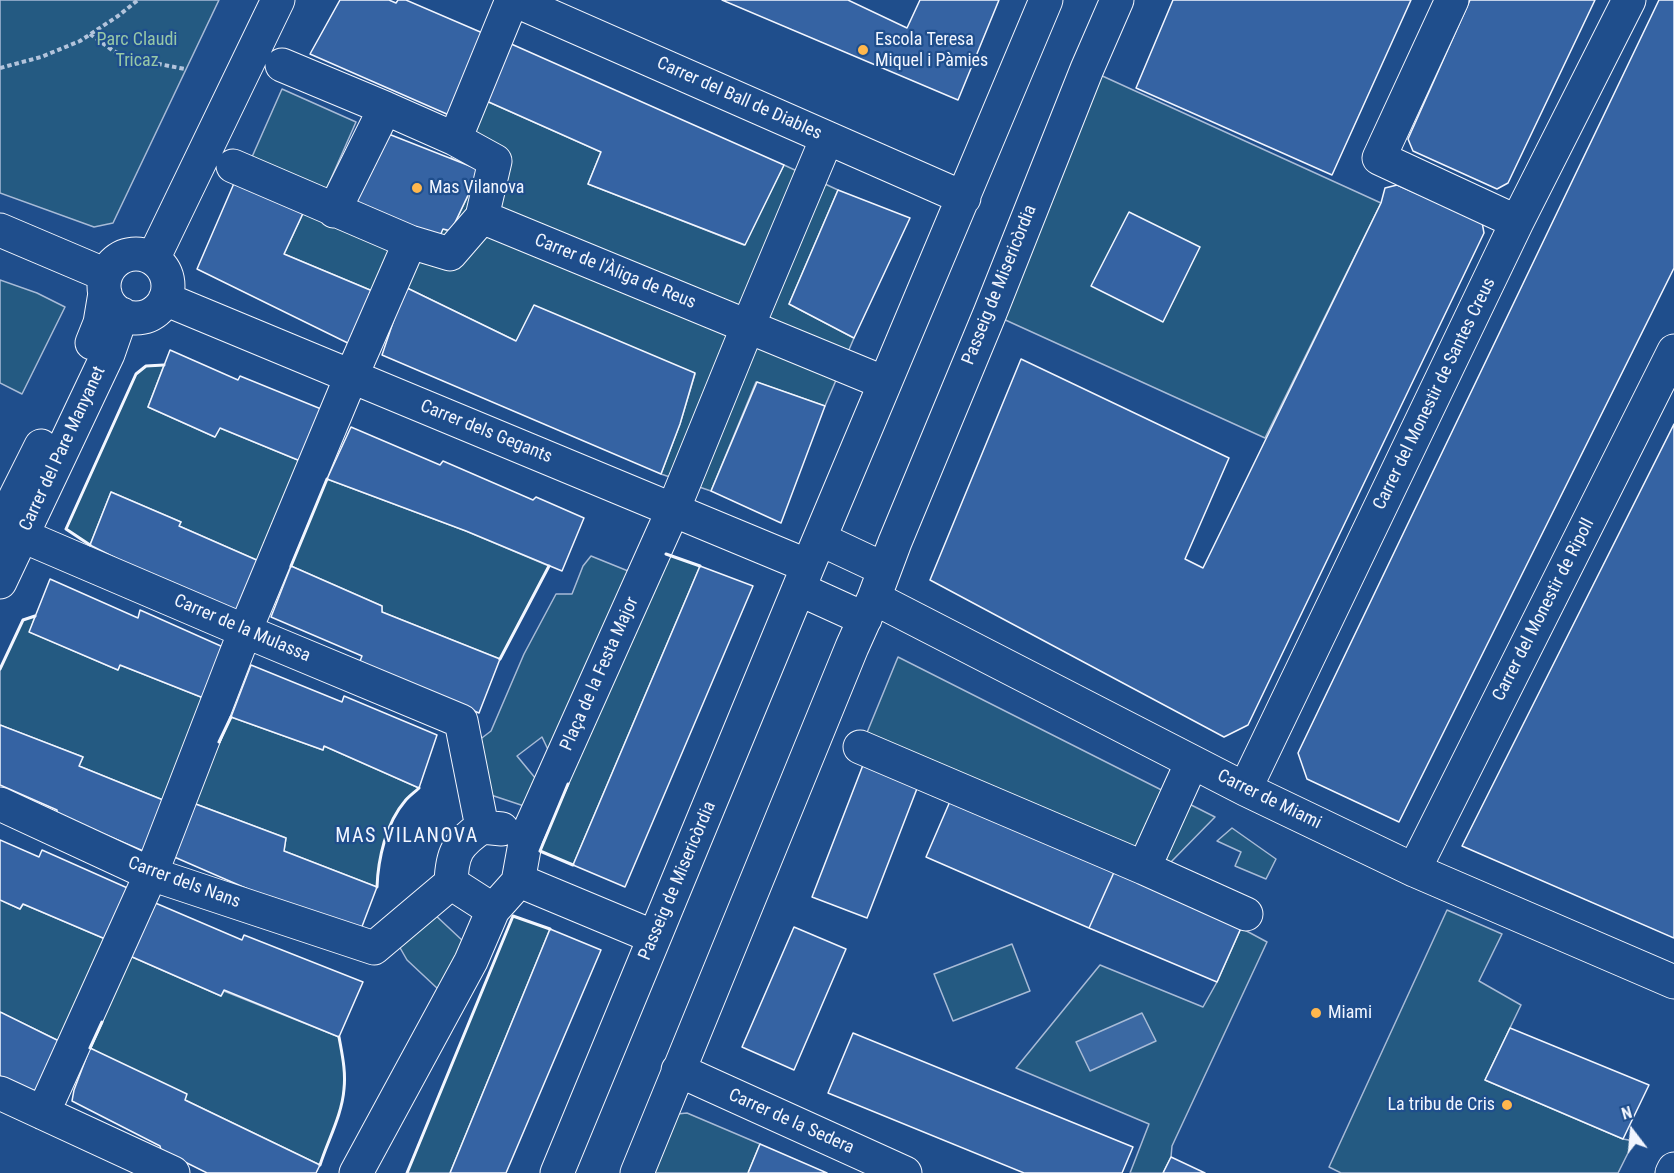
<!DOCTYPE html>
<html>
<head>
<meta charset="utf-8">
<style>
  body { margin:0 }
  #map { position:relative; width:1674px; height:1173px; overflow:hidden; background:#1f4e8c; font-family:"Roboto Condensed",sans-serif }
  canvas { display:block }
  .north { position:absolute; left:1602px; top:1101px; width:60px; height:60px; -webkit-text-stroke:4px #1f4e8c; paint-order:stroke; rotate:344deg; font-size:16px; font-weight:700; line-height:24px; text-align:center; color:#f2f6ff }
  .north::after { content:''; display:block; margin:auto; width:21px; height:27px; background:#f2f6ff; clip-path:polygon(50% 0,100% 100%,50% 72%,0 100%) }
</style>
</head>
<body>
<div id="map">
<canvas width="1674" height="1173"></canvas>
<div class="north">N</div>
</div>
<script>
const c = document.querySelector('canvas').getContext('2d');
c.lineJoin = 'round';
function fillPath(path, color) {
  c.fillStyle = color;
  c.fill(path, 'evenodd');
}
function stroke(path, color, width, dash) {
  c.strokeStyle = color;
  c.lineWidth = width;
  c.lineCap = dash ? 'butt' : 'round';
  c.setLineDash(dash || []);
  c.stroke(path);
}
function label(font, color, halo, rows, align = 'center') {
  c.font = font + ' "Roboto Condensed",sans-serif';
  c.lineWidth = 4.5;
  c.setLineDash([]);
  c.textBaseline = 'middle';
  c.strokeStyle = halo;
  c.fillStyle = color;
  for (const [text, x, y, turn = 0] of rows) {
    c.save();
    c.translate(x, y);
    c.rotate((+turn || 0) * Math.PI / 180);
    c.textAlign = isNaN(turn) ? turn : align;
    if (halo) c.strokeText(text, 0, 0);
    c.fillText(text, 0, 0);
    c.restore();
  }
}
const green = new Path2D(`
  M0,0H219L113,223L94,227L0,193Z
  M1087,69L1381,203L1265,438L990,313Z
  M282,89L356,122L322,199L248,166Z
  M482,99L601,152L588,184L744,245L784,165L838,190L789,304L854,338L825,406L756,382L711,491L661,474L680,424L695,374L516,341L405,287L421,240L443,229L451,231L480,171L451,158Z
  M305,209L398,246L382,295L284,254Z
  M0,280L37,293L65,307L22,394L0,383Z
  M164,365L148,407L215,437L220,428L310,465L268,565L179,526L181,522L111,492L90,545L66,529L136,374L146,366Z
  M327,479L466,531L549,566L500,659L382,612V606L291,566Z
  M664,553L700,566L573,865L540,851Z
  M591,556L633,573L553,760L542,737L517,756L536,779L524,806L491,795L474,744L491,731L524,654L556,594H572L583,566Z
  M35,616L30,632L118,670L120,665L211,701L168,802L79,766L83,757L0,725V669L23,620Z
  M898,657L1215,817L1169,864L866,735Z
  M231,717L323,750L324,746L419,788C415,792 409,796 405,801C386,823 378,859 377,887L284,851L286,838L193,803Z
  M1232,828L1276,859L1266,879L1235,866L1241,852L1217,841Z
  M0,900L20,909L23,904L110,941L67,1045L0,1012Z
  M1447,910L1502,934L1479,981L1521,1005L1485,1080L1623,1139L1634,1141L1618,1173H1341L1329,1167Z
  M433,913L464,942L438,989L407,960L395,939Z
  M513,916L550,929L450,1173H407Z
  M1241,928L1267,942L1172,1146L1171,1157L1163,1173H1130L1149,1124L1016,1068L1100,965L1203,1007L1217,982Z
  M1012,944L1030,991L953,1021L934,974Z
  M130,956L221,996L224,991L339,1037C342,1054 346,1071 344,1089C342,1115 328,1140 320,1165L185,1100L90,1048Z
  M687,1113L760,1144L748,1173H653L677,1114Z`);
fillPath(green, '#245a82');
stroke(green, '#a8bbd7', 1.5);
const water = new Path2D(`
  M1142,1013L1156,1041L1090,1071L1076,1042Z`);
fillPath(water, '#3b69a3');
stroke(water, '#a8bbd7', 1.5);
const building = new Path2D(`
  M340,0H389L396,3L398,0H406L485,34L449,115L310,54Z
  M722,0H848L907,28L920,0H999L958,100Z
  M1173,0H1411L1332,175L1136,88Z
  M1470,0H1595L1508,183L1497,189L1413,151L1408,139Z
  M1659,0H1674V268L1399,822L1307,779L1298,753Z
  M509,43L784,165L745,245L588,184L601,152L482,99Z
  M386,133L480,170L451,231L443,229L436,245L353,207Z
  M235,181L305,209L284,254L382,295L360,349L197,269Z
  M1397,185L1482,222L1484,233L1248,725L1224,737L930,580L1021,359L1229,458L1185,559L1203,568L1381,203L1385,188Z
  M838,190L910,218L854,338L789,304Z
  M1129,212L1200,247L1163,322L1091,286Z
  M405,287L516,341L534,305L695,373L680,424L661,474L382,355Z
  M170,350L238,380L240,376L331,413L310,465L220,428L215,437L148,407Z
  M757,382L825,406L781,523L711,491Z
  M1674,424V938L1462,846Z
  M351,427L440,465L443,461L533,500L536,497L584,518L562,571L466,531L327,479Z
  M111,492L181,522L179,526L268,565L247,617L155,578L90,545Z
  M291,566L382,606V612L500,659L479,713L403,682L360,661L362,656L271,617Z
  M700,566L753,586L625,887L573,865Z
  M50,579L138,618L140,610L232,651L211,701L120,665L118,670L29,632Z
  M251,665L342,702L344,696L437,735L419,788L324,746L323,750L231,717Z
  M0,725L83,757L79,766L168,802L148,853L57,814V810L0,785Z
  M863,765L918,786L867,918L812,897Z
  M951,799L1115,870L1089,928L926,857Z
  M193,803L286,838L284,851L377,887L358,937L172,856Z
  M0,840L39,857L42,850L132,890L110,941L23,904L20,909L0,900Z
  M1115,870L1241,928L1217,982L1089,928Z
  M153,902L242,940L244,935L363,982L339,1037L224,990L221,996L130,956Z
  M794,927L846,949L794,1070L742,1047Z
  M550,929L601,950L506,1173H450Z
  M0,1012L67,1045L44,1098L0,1076Z
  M1510,1028L1649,1085L1623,1139L1485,1080Z
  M853,1033L1133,1147L1122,1173H1024L828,1093Z
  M90,1048L187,1094L185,1100L320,1165L316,1173H207L161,1150L160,1146L72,1101L74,1090Z
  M760,1144L827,1173H748Z
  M1171,1157L1205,1173H1163Z`);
fillPath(building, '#3563a3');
stroke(building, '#f2f6ff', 1.5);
const minor = new Path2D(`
  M514,0L964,198
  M1452,0L1379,158L1517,222
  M282,65L385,108
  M334,211L385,108L455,139L512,0
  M482,217L885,383
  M0,230L106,275
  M410,242L450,254L482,217L495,161L455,139
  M104 286a32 32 0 1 1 64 0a32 32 0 1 1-64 0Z
  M153,259L278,0
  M165,299L808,566
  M92,343L100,323L105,293
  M0,528L41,446
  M23,536L245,631L461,721L482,827
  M820,539L884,569
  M0,582L108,354L122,314
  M799,589L865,619
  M874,598L1245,789L1414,870L1674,982
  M860,747L1144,868L1192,762
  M1245,789L1517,222L1629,0
  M0,804L151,874L374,948L451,883
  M1144,868L1246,914
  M1414,870L1674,351
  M518,882L527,884L654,937
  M493,910L451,883C452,853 457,844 482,827L502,829
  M678,1070L905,1173
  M0,1093L173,1173
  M43,1113L151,874L245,631L351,377L410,242L233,166
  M356,1173L471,961L493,910L518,882L526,838L673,510L748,326L827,138
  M557,1173L808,566L1046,0
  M637,1173L852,647L874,598L895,542L990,313L1087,69L1117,0
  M1672,1173L1674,1169`);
stroke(minor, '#f2f6ff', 35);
stroke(new Path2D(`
  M90,34L112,50L127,58L185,69
  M0,68L41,57L80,41L118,16L138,0`), '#b3c4dc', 4, [4.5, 3]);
stroke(minor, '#1f4e8c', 33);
stroke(new Path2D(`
  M90,545L66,529L136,374L146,366L164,365
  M666,554L700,566
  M291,566L327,479
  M500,659L549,566
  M0,669L23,620L35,616
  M219,742L231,717
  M568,784L540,851L573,865
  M377,887C378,859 386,823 405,801C409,796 415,792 419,788
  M90,1048L102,1022
  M320,1165C328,1140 342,1115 344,1089C346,1071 342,1054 339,1037
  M407,1173L513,916L550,929`), '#f2f6ff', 3);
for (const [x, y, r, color] of [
  [863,50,6,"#ffb74d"],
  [417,188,6,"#ffb74d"],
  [1316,1013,6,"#ffb74d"],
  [1507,1105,6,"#ffb74d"]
]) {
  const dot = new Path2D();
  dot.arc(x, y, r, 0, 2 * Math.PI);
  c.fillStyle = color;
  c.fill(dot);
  stroke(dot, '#1f4e8c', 2);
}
label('18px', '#97c8a6', '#1f4e8c', [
  ["Parc Claudi",137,40],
  ["Tricaz",137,61]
]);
label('18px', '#f2f6ff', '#1f4e8c', [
  ["Escola Teresa",875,40],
  ["Miquel i Pàmies",875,61],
  ["Mas Vilanova",429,188],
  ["Miami",1328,1013],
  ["La tribu de Cris",1495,1105,"right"]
], 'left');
label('18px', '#f2f6ff', '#1f4e8c', [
  ["Carrer del Ball de Diables",739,99,24],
  ["Carrer de l'Àliga de Reus",615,272,22],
  ["Passeig de Misericòrdia",1000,285,-68],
  ["Carrer del Monestir de Santes Creus",1435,394,-64],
  ["Carrer dels Gegants",486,432,22],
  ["Carrer del Pare Manyanet",63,449,-65],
  ["Carrer del Monestir de Ripoll",1544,610,-63],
  ["Carrer de la Mulassa",242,629,23],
  ["Plaça de la Festa Major",600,674,-66],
  ["Carrer de Miami",1269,800,26],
  ["Passeig de Misericòrdia",678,881,-67],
  ["Carrer dels Nans",184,883,20],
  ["Carrer de la Sedera",791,1122,24]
]);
c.letterSpacing = '1.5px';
label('20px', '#f2f6ff', '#1f4e8c', [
  ["MAS VILANOVA",407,837]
]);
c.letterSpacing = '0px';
</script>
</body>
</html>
